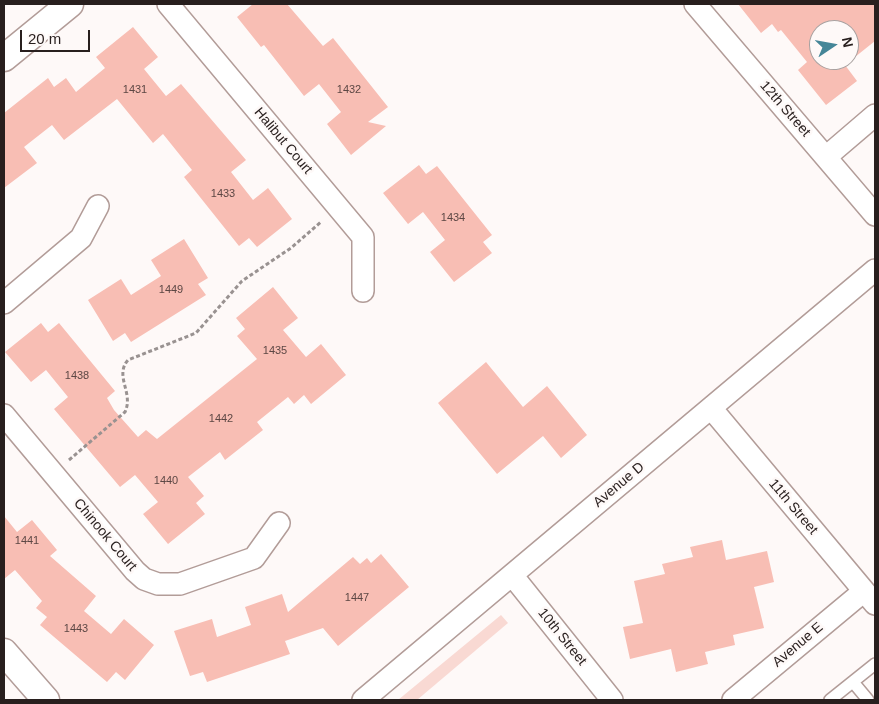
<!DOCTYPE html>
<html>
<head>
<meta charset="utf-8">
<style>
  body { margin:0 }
  #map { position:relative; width:879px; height:704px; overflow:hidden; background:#fef9f8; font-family:Helvetica,sans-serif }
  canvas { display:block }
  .frame { position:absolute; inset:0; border:5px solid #281f1e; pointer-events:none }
  .north { position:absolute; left:809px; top:20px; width:50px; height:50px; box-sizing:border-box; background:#fef9f8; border:1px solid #a8a2a1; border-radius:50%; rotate:78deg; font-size:14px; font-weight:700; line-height:20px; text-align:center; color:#281f1e }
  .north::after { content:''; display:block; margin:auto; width:18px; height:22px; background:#458698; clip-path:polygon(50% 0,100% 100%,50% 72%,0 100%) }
  .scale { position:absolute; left:20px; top:30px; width:70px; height:22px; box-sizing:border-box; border:2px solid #281f1e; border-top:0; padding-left:6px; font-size:15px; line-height:18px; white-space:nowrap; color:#281f1e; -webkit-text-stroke:4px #fef9f8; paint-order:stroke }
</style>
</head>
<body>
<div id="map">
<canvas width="879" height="704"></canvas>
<div class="frame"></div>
<div class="north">N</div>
<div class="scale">20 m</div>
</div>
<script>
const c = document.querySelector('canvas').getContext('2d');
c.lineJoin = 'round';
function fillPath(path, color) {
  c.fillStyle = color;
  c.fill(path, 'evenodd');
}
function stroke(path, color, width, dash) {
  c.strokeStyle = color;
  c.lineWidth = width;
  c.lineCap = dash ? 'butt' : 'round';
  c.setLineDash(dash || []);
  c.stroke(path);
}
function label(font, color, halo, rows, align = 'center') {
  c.font = font + ' Helvetica,sans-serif';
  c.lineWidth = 5;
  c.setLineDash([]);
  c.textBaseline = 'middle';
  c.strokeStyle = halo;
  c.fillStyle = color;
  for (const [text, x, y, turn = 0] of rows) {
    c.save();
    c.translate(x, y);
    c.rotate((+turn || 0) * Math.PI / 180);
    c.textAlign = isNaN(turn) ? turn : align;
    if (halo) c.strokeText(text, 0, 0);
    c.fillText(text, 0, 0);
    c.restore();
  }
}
fillPath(new Path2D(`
  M501,615L508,623L417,700H398Z`), '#f9d9d3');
fillPath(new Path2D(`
  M253,4H287L323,46L333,38L388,107L368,122L386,126L351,155L327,124L341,112L319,84L304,96L264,45L261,47L237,17Z
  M738,4H875V41L845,65L857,81L826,105L798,70L807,62L781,30L778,32L772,24L761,33ZM819,30H849V60H819Z
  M133,27L158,57L144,69L166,96L181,84L246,160L231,172L253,200L268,188L292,219L257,247L249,238L239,246L184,177L192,170L163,134L153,143L117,99L64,140L52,125L24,147L37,163L4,188V113L48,78L54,87L66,78L76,92L105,68L96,57Z
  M419,165L426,174L437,166L492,235L483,242L492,253L454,282L430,252L445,240L423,212L408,224L383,193Z
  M184,239L208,278L198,284L206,295L131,342L125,333L113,341L88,300L121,279L131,295L161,276L151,260Z
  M273,287L298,318L283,330L306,357L321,344L346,375L311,404L304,395L294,404L288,397L257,422L263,430L225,460L220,452L188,477L204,496L196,503L205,514L168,544L143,514L158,502L135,475L120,487L54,409L68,397L46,370L31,382L5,352L41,323L48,332L59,323L115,391L107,398L114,410L138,437L146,430L157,439L257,359L237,336L245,329L236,318Z
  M486,362L523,407L547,386L587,435L561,458L543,436L497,474L438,403Z
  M4,516L17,532L32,520L57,550L50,556L96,596L84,611L111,634L124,619L154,645L125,680L116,672L107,682L40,625L47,617L36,608L42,601L15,570L4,579Z
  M722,540L726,560L767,551L774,582L754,587L764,628L733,635L735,645L705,652L708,664L676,672L671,649L630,659L623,627L643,623L634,581L665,574L662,564L693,557L690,547Z
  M381,554L409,587L338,646L323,628L285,641L290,654L207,682L203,672L190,676L174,631L212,619L217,637L251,625L245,607L282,594L288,612L353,557L360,564L367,558L371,563Z`), '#f8beb4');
const service = new Path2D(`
  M853,682L868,700
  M830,700L875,664`);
const minor = new Path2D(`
  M168,4L363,237V291
  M695,4L875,215
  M826,157L875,115
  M4,303L81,238L98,206
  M711,408L875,604
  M4,415L135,571L144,579L158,584H180L254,558L279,523
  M512,575L612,700
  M363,700L875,270
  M733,700L864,591`);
const tertiary = new Path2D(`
  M4,58L70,4
  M4,652L46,700`);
stroke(service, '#b29c98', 14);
stroke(minor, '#b29c98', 24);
stroke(tertiary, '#b29c98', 29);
stroke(new Path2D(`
  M69,460L125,412C134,393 114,376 128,360L196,333L242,281L291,248L322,221`), '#999291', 3, [4, 2.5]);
stroke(service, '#fff', 11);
stroke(minor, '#fff', 21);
stroke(tertiary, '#fff', 26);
label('11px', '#5c4744', null, [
  ["1431",135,90],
  ["1432",349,90],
  ["1433",223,194],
  ["1434",453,218],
  ["1449",171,290],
  ["1435",275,351],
  ["1438",77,376],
  ["1442",221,419],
  ["1440",166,481],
  ["1441",27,541],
  ["1447",357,598],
  ["1443",76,629]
]);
label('14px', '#281f1e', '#fef9f8', [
  ["12th Street",785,109,49],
  ["Halibut Court",283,141,50],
  ["Avenue D",619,485,-40],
  ["11th Street",793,507,50],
  ["Chinook Court",105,535,50],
  ["10th Street",562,637,51],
  ["Avenue E",798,645,-40]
]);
</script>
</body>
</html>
